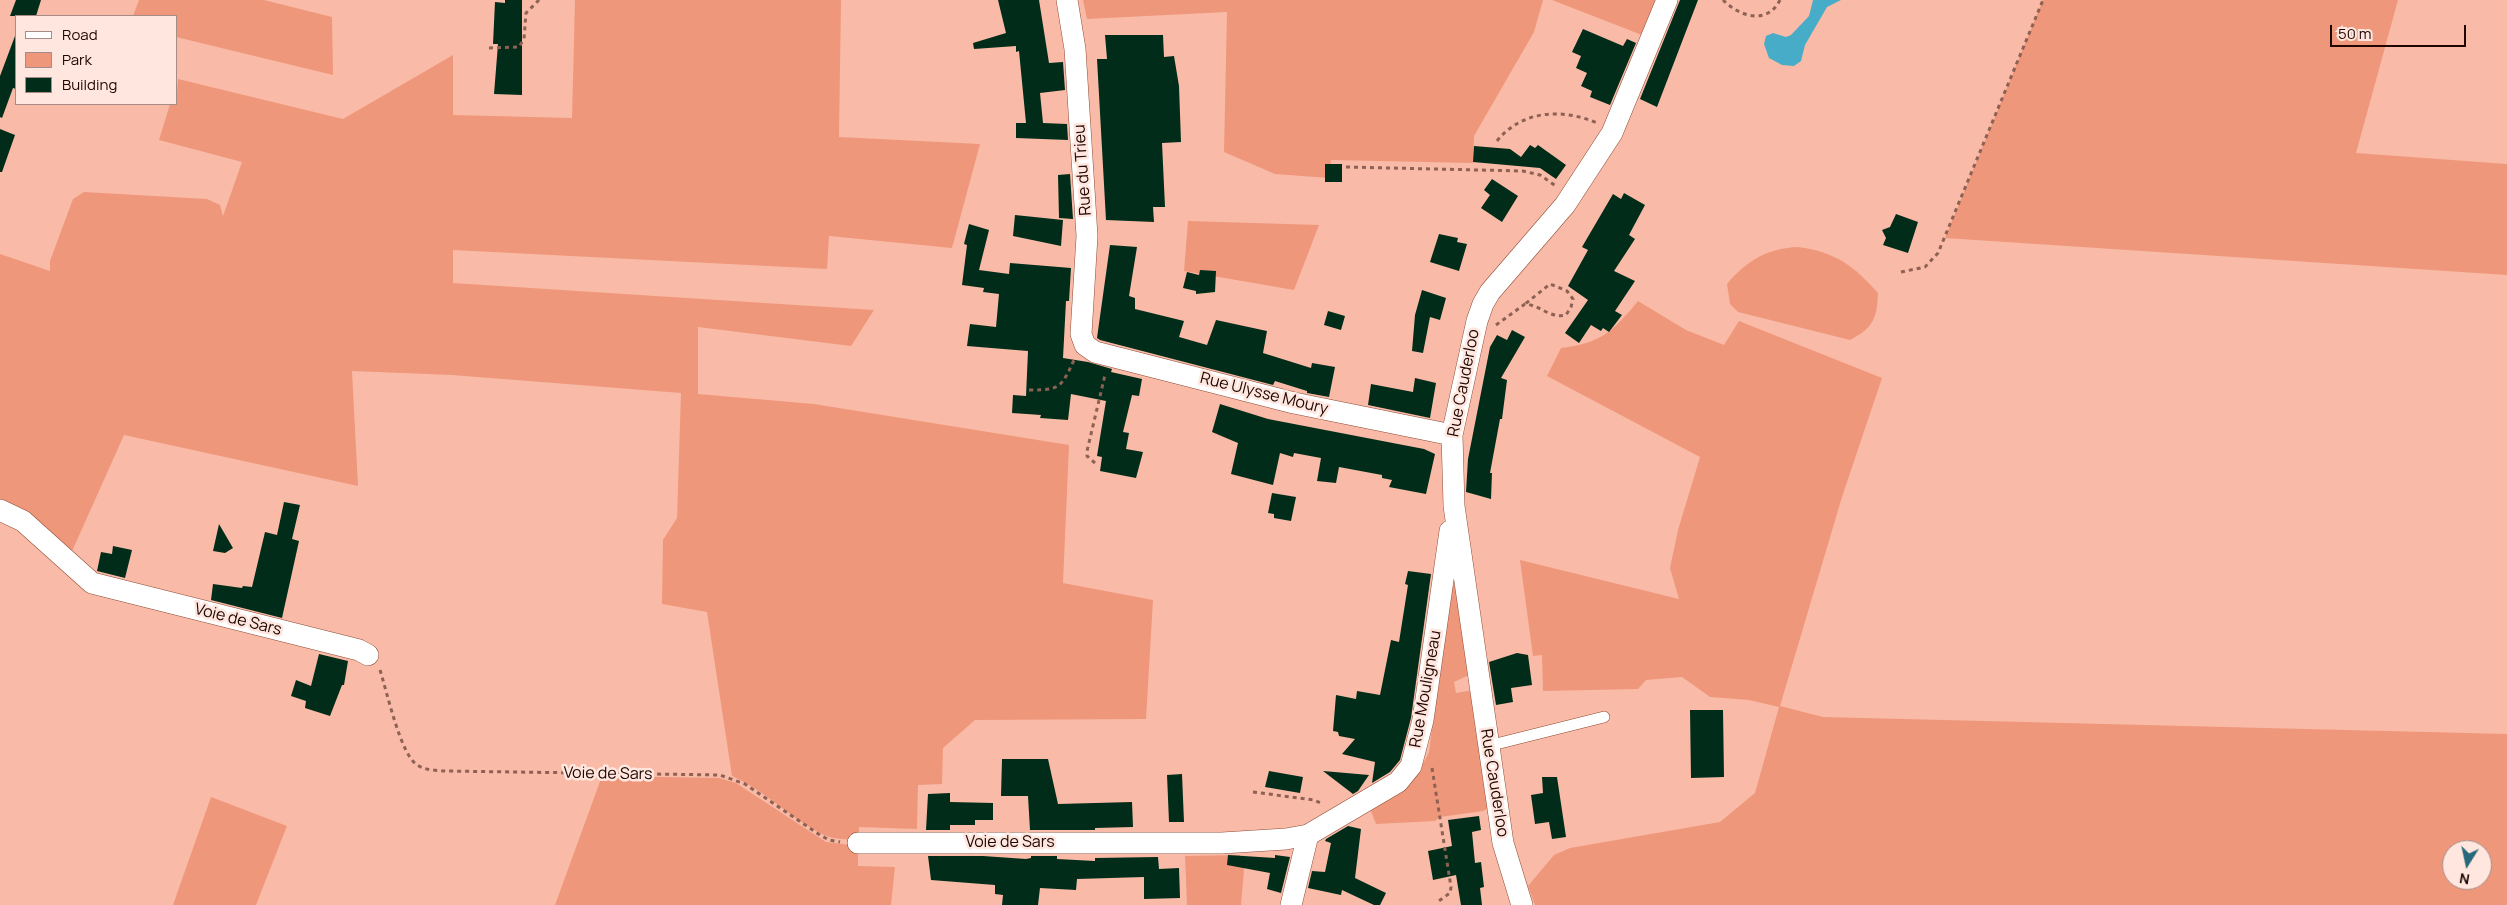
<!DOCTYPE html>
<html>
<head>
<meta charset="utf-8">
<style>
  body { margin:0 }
  #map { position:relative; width:2507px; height:905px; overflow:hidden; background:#f9bba7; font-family:Manrope,sans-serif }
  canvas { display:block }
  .legend { position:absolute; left:15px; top:15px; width:162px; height:90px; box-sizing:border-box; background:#ffe6de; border:1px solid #a58c86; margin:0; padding:6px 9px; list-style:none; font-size:15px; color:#1f0601 }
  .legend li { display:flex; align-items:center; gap:10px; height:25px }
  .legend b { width:25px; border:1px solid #a58c86 }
  .north { position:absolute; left:2442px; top:840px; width:50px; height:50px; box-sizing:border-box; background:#ffe6de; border:1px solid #a58c86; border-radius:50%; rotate:190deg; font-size:14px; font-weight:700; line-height:20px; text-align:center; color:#1f0601 }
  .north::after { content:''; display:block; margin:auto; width:18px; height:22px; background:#26697b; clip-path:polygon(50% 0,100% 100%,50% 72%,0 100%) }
  .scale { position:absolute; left:2330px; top:25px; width:136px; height:22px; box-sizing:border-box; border:2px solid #1f0601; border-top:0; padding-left:6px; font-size:15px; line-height:18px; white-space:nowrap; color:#1f0601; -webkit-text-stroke:4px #ffe6de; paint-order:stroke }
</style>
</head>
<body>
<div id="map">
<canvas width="2507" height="905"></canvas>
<ul class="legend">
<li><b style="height:6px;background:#fff"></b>Road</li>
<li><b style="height:14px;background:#ef977b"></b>Park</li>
<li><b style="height:14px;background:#012c19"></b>Building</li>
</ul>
<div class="north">N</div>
<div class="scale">50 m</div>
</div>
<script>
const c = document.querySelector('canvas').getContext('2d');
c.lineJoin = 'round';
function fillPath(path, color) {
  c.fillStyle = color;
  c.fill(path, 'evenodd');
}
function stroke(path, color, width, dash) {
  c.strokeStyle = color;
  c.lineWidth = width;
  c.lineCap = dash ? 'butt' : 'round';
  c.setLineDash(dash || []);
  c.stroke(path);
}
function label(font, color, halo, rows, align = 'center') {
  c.font = font + ' Manrope,sans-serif';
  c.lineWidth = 5;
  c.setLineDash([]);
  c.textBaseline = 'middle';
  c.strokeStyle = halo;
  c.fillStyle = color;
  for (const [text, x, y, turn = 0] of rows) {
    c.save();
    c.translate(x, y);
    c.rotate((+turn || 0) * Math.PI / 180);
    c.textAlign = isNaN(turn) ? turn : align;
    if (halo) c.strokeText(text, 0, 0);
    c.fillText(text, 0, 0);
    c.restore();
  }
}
fillPath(new Path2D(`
  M139,0H264L332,17L333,75L176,37V16H133Z
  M575,0H841L839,137L980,144L952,248L829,236L827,269L453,250V283L874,310L851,346L698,327V394L814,404L1069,445L1063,583L1153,600L1146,719L975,720L943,748L942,784L918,785L917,829L859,827V840C847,839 835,840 824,835C792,820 766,791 732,776L707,612L662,604L663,540L677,518L681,393L452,375L352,371L358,486L124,435L69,558L0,504V254L50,271V261L73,199L84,192L207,199L220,205L223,216L242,162L159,140L170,104H176L178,79L343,119L453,55V115L572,118Z
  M1083,0H1543L1534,32L1474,136L1473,163L1331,160L1329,178L1275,174L1224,152L1227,12L1087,19Z
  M1552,0H1657L1642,35Z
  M2043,0H2398L2356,153L2507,164V275L1945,238Z
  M1188,221L1319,225L1294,290L1184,271Z
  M1798,247C1836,252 1854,266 1878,293C1877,319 1873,328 1850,340L1738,312L1730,304L1727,284C1746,261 1768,248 1798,247Z
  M1638,301L1686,330L1724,345L1739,321L1882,378L1842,497L1780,706L1823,717L2507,734V905H1535L1528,886L1554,855L1570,848L1720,822L1755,793L1779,707L1749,700L1710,697L1682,677L1646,680L1638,689L1543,691L1542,655L1533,656L1520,560L1679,599L1670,568L1678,530L1700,457L1547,376L1561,348C1602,343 1613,331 1638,301ZM2452,850H2482V880H2452Z
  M1450,585L1455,586L1471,674L1454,682L1456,693L1473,690L1489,808L1483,811L1440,817L1435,821L1376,824L1369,806C1395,790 1416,781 1429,752Z
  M602,776L719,778L736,783L826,842L858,846V866L895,867L891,905H555Z
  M211,797L287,826L256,905H173Z
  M1240,855V867H1244V870L1241,905H1187L1185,856Z`), '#ef977b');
fillPath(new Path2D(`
  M1813,0H1841L1827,7L1805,45L1801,61L1794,66L1782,65L1769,58L1764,44L1766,36L1773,33L1786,37L1791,35L1809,16Z`), '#47acc7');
fillPath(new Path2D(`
  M16,0H41L36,16H10Z
  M505,0H522V95L494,94L498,44H493L495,2L505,3Z
  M998,0H1039L1049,63L1063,62L1065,90L1040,93L1043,123L1067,124L1068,140L1016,138V123H1026L1019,51L1016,52V46L974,49L973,43L1006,33Z
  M1680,0H1698L1657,107L1640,99Z
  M1583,29L1623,46L1627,39L1636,43L1610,105L1590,97L1592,91L1581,86L1587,73L1576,68L1581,56L1572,52Z
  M1105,35H1163L1164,57L1174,56L1179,86L1181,142L1162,143L1165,207H1153L1154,222L1106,220L1097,59H1107Z
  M15,36L16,89L13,88L2,118L0,117V76Z
  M0,129L15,135L2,172H0Z
  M1530,145L1535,148L1538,145L1566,165L1556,179L1540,168L1473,162L1474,146L1510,149L1521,157Z
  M1325,164H1342V182H1325Z
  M1070,174L1073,219L1059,218L1058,175Z
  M1492,179L1518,196L1502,222L1481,208L1490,195L1484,190Z
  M1624,193L1645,205L1629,235L1635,239L1614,271L1635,281L1615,311L1622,315L1609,332L1603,328L1601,331L1591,325L1579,343L1565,333L1588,300L1568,286L1588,250L1582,247L1613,194L1621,199Z
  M1896,214L1918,222L1908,253L1883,245L1886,238L1882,230L1890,227Z
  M1015,215L1063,220L1061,246L1013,236Z
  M969,224L989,230L979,270L1009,274L1010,263L1071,268L1069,301H1066L1063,358L1088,362L1112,369L1111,372L1142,379L1139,396L1132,395L1123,432L1129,433L1126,449L1143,452L1136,478L1100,471L1102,457L1097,456L1106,401L1071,394L1068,420L1040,418L1041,415L1012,413L1013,395L1026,396L1028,351L967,346L970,324L996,327L999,294L983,292L984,288L962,285L967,245L964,244Z
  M1439,234L1458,238L1457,242L1467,244L1459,271L1430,262Z
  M1110,245L1137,247L1129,296L1135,298V309L1184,321L1179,337L1207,345L1216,320L1267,331L1263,353L1311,368L1312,363L1335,367L1329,397L1307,393V391L1275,381L1273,385L1100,340L1097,338Z
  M1200,270L1216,271L1215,292L1196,294V291L1183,288L1187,272L1199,275Z
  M1422,290L1446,298L1440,320L1430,317L1423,353L1412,351L1415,315Z
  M1328,311L1345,316L1341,330L1324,325Z
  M1512,330L1525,337L1501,378L1507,380L1502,419H1500L1490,473H1492L1491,499L1466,492L1468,459L1490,347L1497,335L1507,340Z
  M1415,378L1436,383L1430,418L1368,405L1371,384L1413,392Z
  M1220,404L1268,419L1424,449L1435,454L1426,494L1389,487L1392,480L1382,478V475L1339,467L1336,483L1317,481L1321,458L1294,453L1293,457L1280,453L1273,485L1231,474L1238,443L1212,432Z
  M1272,493L1296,497L1291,521L1274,518V514L1268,513Z
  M284,502L300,505L292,539L299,541L282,618L211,600L213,584L242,588L243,586L252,587L265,532L277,535Z
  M219,524L233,548L225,553L213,551Z
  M113,546L132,550L125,578L97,571L101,552L112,554Z
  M1408,571L1431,574L1411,718L1400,760L1390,772L1372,783L1375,762L1342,754L1355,739L1339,736L1338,732L1333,731L1336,695L1356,699L1357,691L1380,695L1391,640L1399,642L1408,585L1405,584Z
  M1517,653L1528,655L1532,685L1511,688L1513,702L1496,705L1489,662Z
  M319,654L348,661L344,685H342L330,716L305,708L306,701L291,696L296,680L311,686Z
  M1690,710H1723L1724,777L1691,778Z
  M1002,759H1048L1058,804L1132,802L1133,827L1095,828V830H1030L1028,796H1001Z
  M1269,771L1303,777L1300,793L1265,787Z
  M1323,771L1369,775L1358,791L1353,794Z
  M1182,774L1184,822H1169L1167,775Z
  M1542,777H1557L1566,837L1552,839L1549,822L1535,824L1531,795L1543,793Z
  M950,793V802L993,803V820H975V825H950V830H926L928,794Z
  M1479,816L1481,830L1472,832L1475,863L1481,862L1484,887L1480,888L1482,905H1461L1456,875L1433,880L1428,851L1452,846L1448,820Z
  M1348,826L1361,829L1355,878L1386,893L1380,905H1374L1342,890L1341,895L1308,888L1312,871L1325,872L1331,843L1325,841L1326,839Z
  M1228,855L1275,858V855L1290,857L1281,893L1267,889L1270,873L1227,865Z
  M928,856H983L1026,859L1031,858V856H1057V859L1095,861V858L1158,857L1159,869L1179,868L1180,898L1144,899V877L1077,879L1076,890L1040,888L1038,905H1002L1003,895L995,894V885L931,880Z`), '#012c19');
const lane = new Path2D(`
  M1488,746L1604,717`);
const street = new Path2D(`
  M1067,0L1075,49L1087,236L1081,334L1085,345L1095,352L1294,403L1452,435
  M0,510L23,521L92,583L359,650L368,655
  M858,843H1222L1286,839L1308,835
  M1291,905L1308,835L1398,782L1411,766L1423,720L1450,531
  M1522,905L1503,843L1454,506L1452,435L1477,321L1483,304L1490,292L1565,205L1612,133L1667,0`);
stroke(lane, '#8e4b35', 12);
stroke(street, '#8e4b35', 22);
stroke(new Path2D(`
  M1723,0C1739,16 1767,26 1780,0
  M489,48L519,47L524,39L526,13L539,0
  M1497,141C1522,110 1562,108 1597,123
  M1346,167L1523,171L1540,175L1556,186
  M1901,272L1925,267L1938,253L2043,0
  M1496,325L1525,304C1540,305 1550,319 1566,315L1571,307L1573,299L1567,291L1550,284L1525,304
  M1029,390C1060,390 1061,388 1074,360
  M1095,463L1087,456V451L1105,375
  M380,670C387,692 400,752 416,764C425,771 436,770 446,771L720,775L745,784L820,835L829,840L840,842
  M1432,768L1451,887L1450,893L1436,903
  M1253,792L1314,800L1323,804`), '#8d6154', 3, [4, 4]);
stroke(lane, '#fff', 11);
stroke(street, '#fff', 21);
label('16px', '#1f0601', '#ffe6de', [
  ["Rue du Trieu",1083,170,-94],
  ["Rue Cauderloo",1464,383,-79],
  ["Rue Ulysse Moury",1264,394,14],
  ["Voie de Sars",238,620,14],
  ["Rue Mouligneau",1426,689,-80],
  ["Voie de Sars",608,774,1],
  ["Rue Cauderloo",1494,783,81],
  ["Voie de Sars",1010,843]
]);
</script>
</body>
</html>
